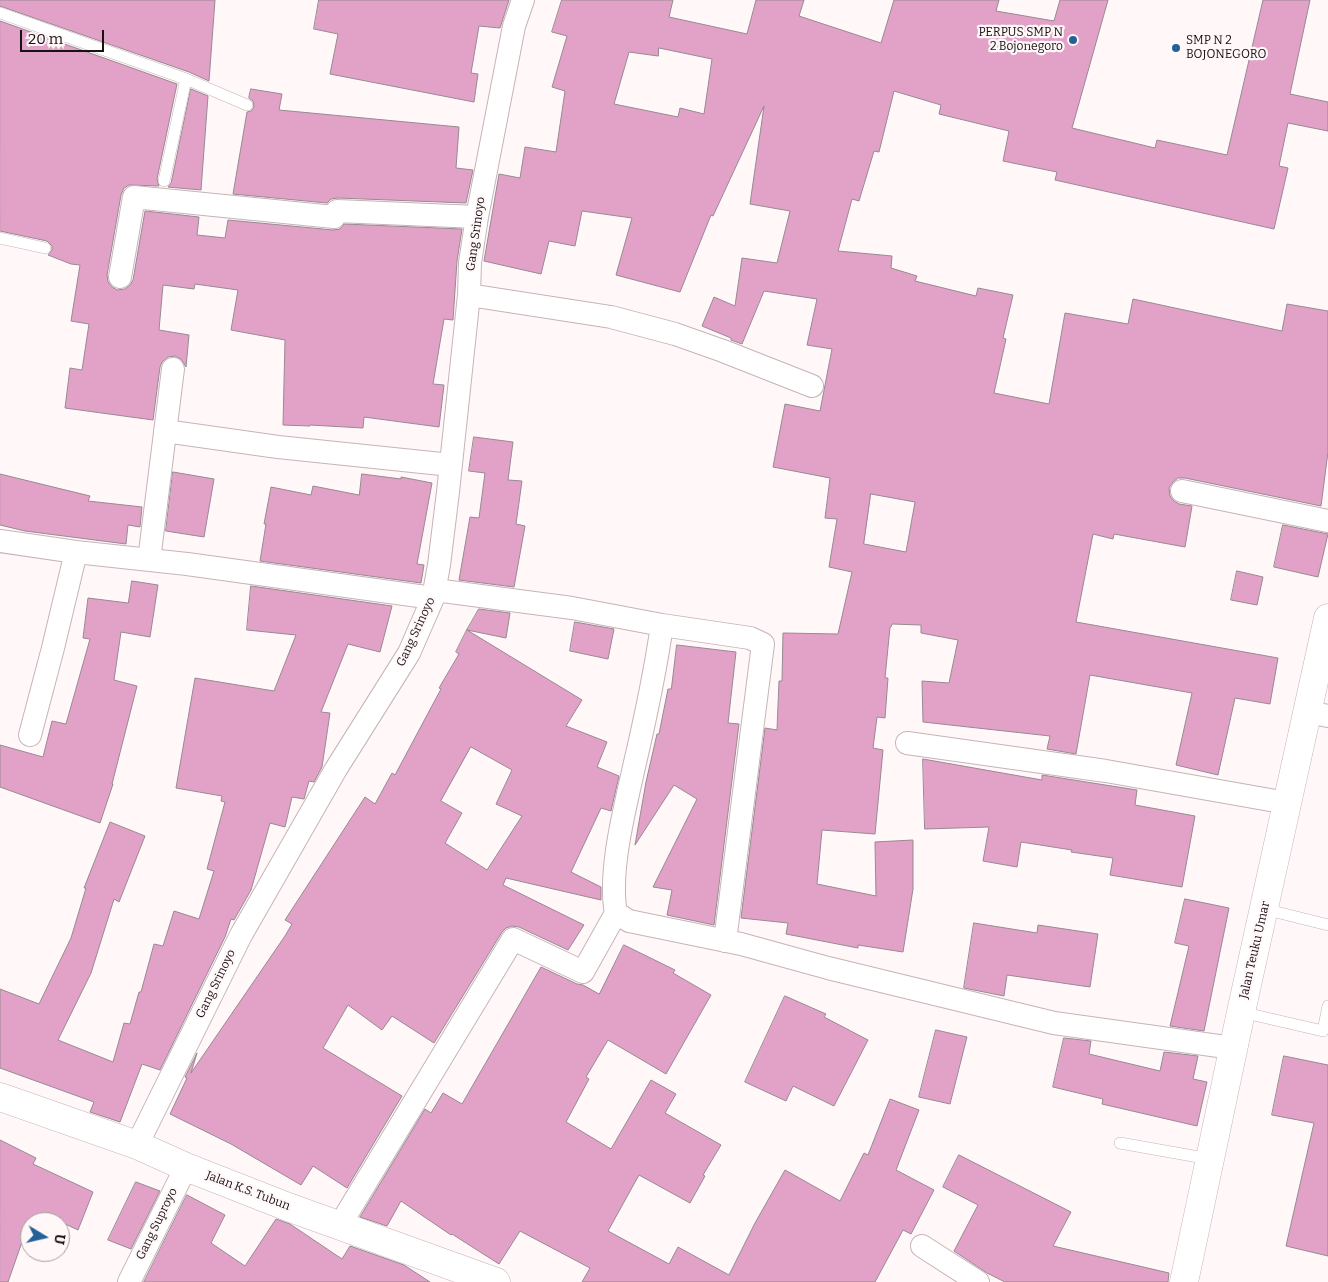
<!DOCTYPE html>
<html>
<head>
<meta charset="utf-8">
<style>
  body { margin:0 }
  #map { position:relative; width:1328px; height:1282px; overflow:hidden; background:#fff7f8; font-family:Bitter,serif }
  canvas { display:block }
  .north { position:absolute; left:20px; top:1212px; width:50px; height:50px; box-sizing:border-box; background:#fff7f8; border:1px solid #a39b9c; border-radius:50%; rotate:99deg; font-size:14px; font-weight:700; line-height:20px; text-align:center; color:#191213 }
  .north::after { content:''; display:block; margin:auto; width:18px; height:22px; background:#236198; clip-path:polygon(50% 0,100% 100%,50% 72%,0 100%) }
  .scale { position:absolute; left:20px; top:30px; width:84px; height:22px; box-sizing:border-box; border:2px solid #191213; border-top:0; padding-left:6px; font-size:15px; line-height:18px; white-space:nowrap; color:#191213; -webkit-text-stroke:4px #fff7f8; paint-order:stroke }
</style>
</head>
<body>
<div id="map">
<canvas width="1328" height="1282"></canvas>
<div class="north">U</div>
<div class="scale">20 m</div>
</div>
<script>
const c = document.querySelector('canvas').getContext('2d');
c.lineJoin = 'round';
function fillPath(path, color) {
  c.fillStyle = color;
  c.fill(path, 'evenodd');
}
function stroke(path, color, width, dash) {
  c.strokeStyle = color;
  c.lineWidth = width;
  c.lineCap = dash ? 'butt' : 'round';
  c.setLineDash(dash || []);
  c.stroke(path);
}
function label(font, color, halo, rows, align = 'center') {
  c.font = font + ' Bitter,serif';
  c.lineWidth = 4.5;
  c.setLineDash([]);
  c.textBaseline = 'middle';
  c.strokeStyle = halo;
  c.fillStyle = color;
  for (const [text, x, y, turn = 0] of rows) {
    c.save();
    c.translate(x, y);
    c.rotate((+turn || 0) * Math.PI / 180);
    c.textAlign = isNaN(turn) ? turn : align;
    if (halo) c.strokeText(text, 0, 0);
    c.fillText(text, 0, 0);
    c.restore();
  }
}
const building = new Path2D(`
  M0,0H215L209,81L189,72L0,6Z
  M319,0H509L500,28L479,26L471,73L478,74L474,102L330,74L338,34L314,29Z
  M562,0H673L669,17L747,34L756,0H804L799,16L881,43L894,0H999L996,11L1054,21L1060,0H1108L1072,128L1155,148L1157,140L1227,155L1263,0H1310L1290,94L1328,102V131L1288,123L1279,166L1288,168L1274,229L1055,180L1057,172L1003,161L1009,131L939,114L941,105L894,91L879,152L874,151L859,201L852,199L838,251L892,256L891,268L917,276L915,281L976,296L978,288L1013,295L1003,338L1006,339L994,393L1049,404L1065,313L1128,324L1133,299L1282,331L1287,304L1328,311V452L1321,506L1185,478H1178L1173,482L1169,488L1170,496L1174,501L1179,504L1192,506L1185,547L1114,534L1113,539L1093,534L1076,622L1278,658L1270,704L1235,698L1218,775L1176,765L1192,693L1090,675L1076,754L1047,749L1050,736L923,722L922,681L949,683L958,640L921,633V625L892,624L891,627H890L885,678H888L885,718L877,717L873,748L883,750L875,834L822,830L817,884L876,896L875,842L913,840V889L903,952L858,945V948L786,934L788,923L741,918L765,728L777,730L779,681H782L783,633L838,634L852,572L829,567L837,519L825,518L830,478L773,467L785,404L820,411L832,349L807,345L817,299L764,291L742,344L731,340V338L702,326L714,297L735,306L742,258L777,263L790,211L750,204L764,106L713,216L711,215L680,292L616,275L632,218L582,211L575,246L549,241L541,274L484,261L499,174L520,178L525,147L556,152L565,91L552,87L567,36L552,32ZM659,48L712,59L704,114L680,108L678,117L614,104L629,52L658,56ZM871,494L915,502L906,552L864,544Z
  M0,21L177,84L157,179L159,186L129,185L124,188L121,195L107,275L108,282L112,287L117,290L125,289L130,285L133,280L145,211L199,217L197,235L225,238L228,220L333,230L340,229L344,224L462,229L457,261L453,320L444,319L433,384L444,385L439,427L364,417L363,428L310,425V426L283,425L285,340L231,330L238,290L195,284L194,289L163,285L159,330L189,335L186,367L181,359L175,356L168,357L162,362L160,367L153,420L65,408L70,368L82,370L89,324L71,321L80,265L71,264L48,255L52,250V246L47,241L0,231Z
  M191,89L208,96L201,190L168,187L171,183Z
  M251,89L282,94L279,110L459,127L456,168L473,170L466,203L338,198L331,199L327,203L233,194L247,112L251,111L254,107L253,101L249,98Z
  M474,437L513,442L508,480L522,481L516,524L525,526L514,587L459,580L470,517L479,518L485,473L469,471Z
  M173,472L214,479L204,537L166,531Z
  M0,474L90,496L88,501L142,507L140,527L128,525L126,544L25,531L0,525Z
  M362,474L401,479V477L432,483L417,564L424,565L421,583L260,561L266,524H264L271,487L311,495L313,486L359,495Z
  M1283,525L1328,534L1318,577L1274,567Z
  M1237,571L1263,577L1257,605L1231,600Z
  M132,581L158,585L150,637L121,632L114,680L137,686L112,784H113L100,823L0,787V745L43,757L52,721L66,724L90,639L83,638L88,598L128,603Z
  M251,586L392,606L380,652L348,644L321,712L330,713L322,767L314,782L309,781L304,799L292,797L285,827L270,823L251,890L234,920L231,919L225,937L160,1070L142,1064L120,1122L90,1112L94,1102L0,1068V989L39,1004L71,938L86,888H84L110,822L145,836L119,902L114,899L91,973L58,1040L113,1062L124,1023L130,1024L139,992H141L154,944L163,946L174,911L199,919L214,871L207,869L225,802L221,801L222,796L176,788L195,678L274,691L296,635L247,630Z
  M479,609L510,613L506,638L467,630Z
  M575,622L614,629L608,659L570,651Z
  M467,630L582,700L566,726L607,742L597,767L619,776L611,811L601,808L571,872L601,887V900L506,878L503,885L584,925L568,950L519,927L512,926L506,928L502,932L434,1043L392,1016L382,1030L348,1005L323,1048L402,1096L347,1188L313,1166L301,1185L231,1144L170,1114L187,1078L185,1077L197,1053L191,1073L285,936L292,924L285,920L365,797L375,804L392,773L395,775L441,689L439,688L459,654L456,652ZM471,747L512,770L496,804L522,816L487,870L445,843L462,813L441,801Z
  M677,645L736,652L728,723L739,724L714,925L667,915L672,890L653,887L697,799L674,785L635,845L646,782L657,734H659L668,689H671Z
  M923,759L1042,780V775L1137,790L1135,805L1195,816L1182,887L1110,875L1113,858L1071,852L1072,850L1021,842L1017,867L983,861L989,827L925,829Z
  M1185,899L1229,908L1204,1031L1170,1026L1189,946L1175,943Z
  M974,923L1037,933L1038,925L1098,934L1090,987L1007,975L1004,996L964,988Z
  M624,945L675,970L673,973L711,995L666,1074L608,1040L586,1077L589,1079L566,1122L611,1149L651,1080L676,1094L665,1113L721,1145L703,1175L705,1176L690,1203L639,1175L608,1231L669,1264L678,1247L729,1275L755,1223L785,1170L840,1201L864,1153L868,1155L890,1099L919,1110L896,1170L934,1190L911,1234L903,1230L875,1282H582L590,1268L520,1231L499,1264L452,1234L451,1235L401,1201L387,1226L360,1217L425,1109L431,1113L443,1093L462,1104L541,967L577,984L583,985L599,994Z
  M785,996L826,1014L824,1017L868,1040L834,1106L793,1086L786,1101L745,1082Z
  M936,1030L967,1037L950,1104L919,1097Z
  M1064,1038L1091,1041L1089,1054L1160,1071L1164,1052L1198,1056L1193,1079L1207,1082L1197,1126L1102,1104L1103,1099L1053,1087Z
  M1284,1056L1328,1065V1256L1286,1246L1314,1123L1272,1115Z
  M0,1140L36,1158L33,1164L93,1192L78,1230L61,1222H29L8,1282H0Z
  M959,1155L1071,1212L1053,1246L1169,1273L1168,1282H1005L987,1273L954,1251L978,1205L943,1187Z
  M136,1182L160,1191L131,1249L108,1240Z
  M187,1195L225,1215L211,1243L245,1266L276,1219L290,1224L342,1259L350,1246L404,1265L430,1282H144Z`);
fillPath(building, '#e2a2c7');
stroke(building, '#978991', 1);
const lane = new Path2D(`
  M0,13L186,79L247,105
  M164,181L186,79
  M0,238L45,248
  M1264,909L1328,925
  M1241,1012L1323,1031L1328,1006
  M1120,1143L1210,1159`);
const street = new Path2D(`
  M120,277L134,197L334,217L337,211L477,217
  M469,295L611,317L675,334L723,351L812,386
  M165,431L278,447L451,465
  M1182,491L1328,521
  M0,541L76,552L187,564L433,598
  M149,560L173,369
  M435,590L572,608L662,625C655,673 645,720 634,767C625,808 608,872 616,913L629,921L741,944L828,968L1054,1023L1233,1048
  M662,625L750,638L763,644L725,941
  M1308,712L1328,716
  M30,735L53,648L76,552
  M907,743L1106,771L1287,803
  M137,1145L241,935L336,769L409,653L433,598L439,565L448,492L469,295L470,263L477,217L514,26L523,0
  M340,1225L513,939L583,972L616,913
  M922,1246L978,1282
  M129,1282L186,1167`);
const secondary = new Path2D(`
  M0,1097L137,1145L186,1167L288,1207L496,1282`);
const primary = new Path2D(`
  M1184,1282L1241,1012L1328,618`);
stroke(lane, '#c6b4b7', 12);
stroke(street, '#c6b4b7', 24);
stroke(secondary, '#c6b4b7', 29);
stroke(primary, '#c6b4b7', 29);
stroke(lane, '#fff', 11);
stroke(street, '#fff', 22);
stroke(secondary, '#fff', 28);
stroke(primary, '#fff', 28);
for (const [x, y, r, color] of [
  [1073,40,5,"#236198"],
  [1176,48,5,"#236198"]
]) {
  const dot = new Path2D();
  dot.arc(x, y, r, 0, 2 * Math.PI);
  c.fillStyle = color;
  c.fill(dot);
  stroke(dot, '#fff7f8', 2);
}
label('12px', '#191213', '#fff7f8', [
  ["PERPUS SMP N",1063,33],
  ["2 Bojonegoro",1063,47],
  ["SMP N 2",1186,41,"left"],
  ["BOJONEGORO",1186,55,"left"]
], 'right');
label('12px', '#191213', '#fff7f8', [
  ["Gang Srinoyo",476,234,-82],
  ["Gang Srinoyo",416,632,-65],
  ["Jalan Teuku Umar",1255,950,-77],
  ["Gang Srinoyo",216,984,-64],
  ["Jalan K.S. Tubun",248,1191,21],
  ["Gang Suproyo",157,1224,-64]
]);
</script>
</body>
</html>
